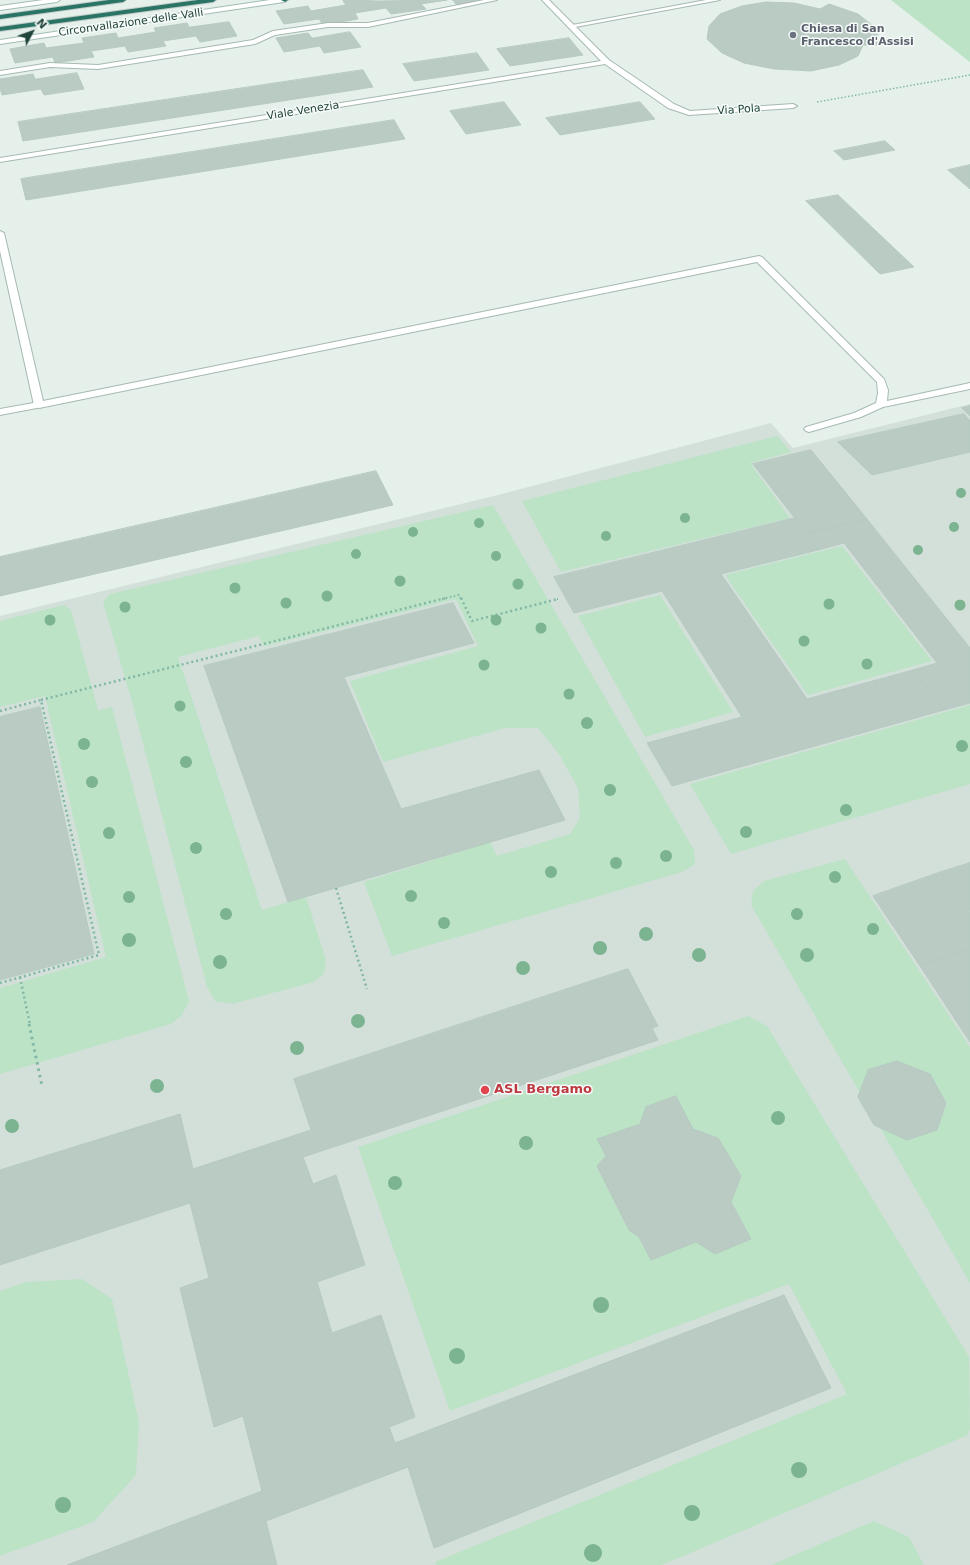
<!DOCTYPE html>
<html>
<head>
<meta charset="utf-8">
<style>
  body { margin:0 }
  #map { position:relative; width:970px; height:1565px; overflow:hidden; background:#e5f0eb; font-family:"DejaVu Sans",sans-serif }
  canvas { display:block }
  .north { position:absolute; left:12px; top:12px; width:40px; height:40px; -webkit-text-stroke:3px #f6fbf9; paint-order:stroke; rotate:49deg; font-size:11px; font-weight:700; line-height:16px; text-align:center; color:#21443b }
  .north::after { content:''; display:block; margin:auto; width:14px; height:18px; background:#21443b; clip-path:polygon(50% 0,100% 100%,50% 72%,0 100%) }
</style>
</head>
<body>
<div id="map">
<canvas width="970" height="1565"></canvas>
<div class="north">N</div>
</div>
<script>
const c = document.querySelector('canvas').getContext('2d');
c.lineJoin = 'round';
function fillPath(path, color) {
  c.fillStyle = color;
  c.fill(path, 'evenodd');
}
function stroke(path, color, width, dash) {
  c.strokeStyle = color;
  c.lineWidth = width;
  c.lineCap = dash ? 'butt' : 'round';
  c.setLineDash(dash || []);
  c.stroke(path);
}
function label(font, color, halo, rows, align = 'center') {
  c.font = font + ' "DejaVu Sans",sans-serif';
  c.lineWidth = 3;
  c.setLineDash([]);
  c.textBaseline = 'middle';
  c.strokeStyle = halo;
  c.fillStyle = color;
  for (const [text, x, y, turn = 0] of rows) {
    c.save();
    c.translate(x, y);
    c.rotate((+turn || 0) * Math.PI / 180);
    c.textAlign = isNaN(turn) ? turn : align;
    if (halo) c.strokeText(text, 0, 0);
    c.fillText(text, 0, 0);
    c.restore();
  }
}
fillPath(new Path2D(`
  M970,404V1565H0V616L498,495L771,423L793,448Z`), '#d3e0da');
fillPath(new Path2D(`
  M891,0H970V62Z
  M777,436L791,452L750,463L790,518L561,572L522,501Z
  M493,505L694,850L695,864L682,872L392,956L364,882L490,842L497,856L570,834L580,818L578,788L559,754L538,728H505L383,762L350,681L478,646L456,599L264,646L259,636L178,657L262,910L306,897L326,960L324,973L314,982L232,1004L215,1001L207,987L132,702L103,602L110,594Z
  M842,546L932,661L808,695L725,575Z
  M660,595L733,712L645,737L578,616Z
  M64,605L71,610L98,710L112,707L189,1001L182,1015L171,1024L0,1074V988L106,957L45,696L0,707V621Z
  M970,705V784L731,854L690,784Z
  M845,859L970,1047V1283L751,905L753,891L764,881Z
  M748,1016L767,1026L969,1357L970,1429L968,1435L662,1565H436L435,1562L847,1394L789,1284L450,1411L358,1147Z
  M82,1279L112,1299L139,1422L136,1475L93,1522L0,1556V1291L27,1282Z
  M874,1521L909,1537L924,1565H771Z`), '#bce3c6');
const building = new Path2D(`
  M350,0L378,1L447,0L421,4L426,9L391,14L386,8L355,13L358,19L323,25L319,19L284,24L276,11L308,6L311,11L346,5L343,1Z
  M453,0H488L457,5Z
  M766,2L794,3L820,9L829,4L858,14L878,30L877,45H863L858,56L839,65L811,71L774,69L744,63L722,53L707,39L709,26L720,14L742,6Z
  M229,22L237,36L200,42L196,36L163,41L166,46L128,52L125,46L91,51L94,57L55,63L53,57L15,63L10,49L44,43L46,48L84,43L82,38L116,33L118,38L156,32L154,28L187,23L189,27Z
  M350,32L361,47L324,53L320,46L284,52L276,38L308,33L312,38Z
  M569,38L583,55L510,66L497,49Z
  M477,53L489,70L414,81L403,64Z
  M363,70L373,87L23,141L18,122Z
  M77,73L84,89L44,95L41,89L2,95L0,88V79L33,74L35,79Z
  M504,102L521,125L466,134L450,111Z
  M640,102L655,119L560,135L546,118Z
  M394,120L405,139L26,200L21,179Z
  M885,141L895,150L844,160L834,151Z
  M970,165V189L948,170Z
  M838,195L914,267L880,274L806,201Z
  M970,406V416L962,408Z
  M964,414L970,421V452L872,475L838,442Z
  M811,450L867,519L807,534L753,464Z
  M376,471L393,505L0,596V557Z
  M795,518L818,550L721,574L807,699L913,670L944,710L672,786L647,743L742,717L662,591L574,613L554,577Z
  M867,519L970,648V703L944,710L913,670L937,663L844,543L818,550L807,534Z
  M453,603L474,643L344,677L401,809L539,770L565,820L288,902L204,666Z
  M40,707L94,954L0,980V717Z
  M970,863V911H968L941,872Z
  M941,872L970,913V948L920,966L873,896Z
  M970,948V1042L920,966Z
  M628,969L658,1026L652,1028L658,1040L303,1157L313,1184L336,1175L365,1265L317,1282L332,1333L381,1315L415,1417L389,1427L395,1443L784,1295L831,1388L434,1548L408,1467L266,1521L277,1565H67L262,1491L243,1416L214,1427L180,1288L209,1278L190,1203L0,1265V1170L180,1114L193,1169L311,1130L294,1079Z
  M897,1061L930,1074L946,1103L937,1130L907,1140L874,1125L858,1097L868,1070Z
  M676,1096L693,1129L718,1138L741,1176L731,1202L751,1239L715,1254L696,1242L651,1260L639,1237L629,1230L597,1166L606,1156L597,1139L640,1124L646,1107Z`);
fillPath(building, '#bacbc4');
stroke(building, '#b6cac2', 1);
const lane = new Path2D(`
  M484,0H497L368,27H328L275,35L255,44L98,69L50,67L0,75V71L50,63L98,65L253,40L273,31L328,23H368Z
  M706,0H720L570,28L567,26Z
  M0,231L4,233L43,401L759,256L762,257L884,379L888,390L887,401L970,383V389L883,407L861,417L809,432L806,431L804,429L806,427L854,413L876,403L878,393L877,382L757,262L39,408L34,405L0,251Z`);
const street = new Path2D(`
  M542,0H549L609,60L674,104L690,111L793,104L797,106L793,108L689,115L668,108L605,64L0,162V158L601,61Z
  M39,402L42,403V407L0,415V409Z`);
const secondary = new Path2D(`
  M43,0H60L57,2L0,10V6Z
  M270,0H287L284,2L0,44V40Z`);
const highway = new Path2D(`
  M109,0H126L123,2L0,19V15Z
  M198,0H216L213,2L0,31V27Z
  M281,0H288L285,2Z`);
stroke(lane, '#a6b9b3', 2);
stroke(street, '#a6b9b3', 2);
stroke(secondary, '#a2bdb3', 2);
stroke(highway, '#c1cbc8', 2);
stroke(new Path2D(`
  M817,102L970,75`), '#82b7a6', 1.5, [1.5, 2]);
stroke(new Path2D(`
  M442,599L459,595L461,599
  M557,599H558`), '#82b7a6', 2, [1.5, 2.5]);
stroke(new Path2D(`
  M461,598L472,621L558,599
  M41,700L446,598
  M0,711L41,700L99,955L0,983
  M336,888L367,989
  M20,977L30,1025`), '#82b7a6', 2.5, [2, 3]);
stroke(new Path2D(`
  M29,1024L42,1086`), '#82b7a6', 3, [2.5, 4]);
fillPath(lane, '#fff');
fillPath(street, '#fff');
fillPath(secondary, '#fff');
fillPath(highway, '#297464');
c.fillStyle = '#7cb391';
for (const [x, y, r] of [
  [961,493,5],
  [685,518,5],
  [479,523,5],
  [954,527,5],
  [413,532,5],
  [606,536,5],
  [918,550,5],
  [356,554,5],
  [496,556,5],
  [400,581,5.5],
  [518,584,5.5],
  [235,588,5.5],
  [327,596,5.5],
  [286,603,5.5],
  [829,604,5.5],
  [960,605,5.5],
  [125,607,5.5],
  [50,620,5.5],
  [496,620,5.5],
  [541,628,5.5],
  [804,641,5.5],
  [867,664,5.5],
  [484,665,5.5],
  [569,694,5.5],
  [180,706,5.5],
  [587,723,6],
  [84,744,6],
  [962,746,6],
  [186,762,6],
  [92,782,6],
  [610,790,6],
  [846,810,6],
  [746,832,6],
  [109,833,6],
  [196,848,6],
  [666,856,6],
  [616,863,6],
  [551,872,6],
  [835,877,6],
  [411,896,6],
  [129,897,6],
  [226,914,6],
  [797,914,6],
  [444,923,6],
  [873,929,6],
  [646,934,7],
  [129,940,7],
  [600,948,7],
  [699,955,7],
  [807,955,7],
  [220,962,7],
  [523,968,7],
  [358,1021,7],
  [297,1048,7],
  [157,1086,7],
  [778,1118,7],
  [12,1126,7],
  [526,1143,7],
  [395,1183,7],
  [601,1305,8],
  [457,1356,8],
  [799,1470,8],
  [63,1505,8],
  [692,1513,8],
  [593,1553,9]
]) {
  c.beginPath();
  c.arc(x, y, r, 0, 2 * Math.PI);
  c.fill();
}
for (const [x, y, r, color] of [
  [793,35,4,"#6b7280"],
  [485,1090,5,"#e0444e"]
]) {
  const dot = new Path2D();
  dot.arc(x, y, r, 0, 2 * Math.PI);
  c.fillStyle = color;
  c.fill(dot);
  stroke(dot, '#f6fbf9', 1.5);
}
label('11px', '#21443b', '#f6fbf9', [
  ["Circonvallazione delle Valli",131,23,-8],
  ["Via Pola",739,110,-4],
  ["Viale Venezia",303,111,-9]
]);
label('bold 11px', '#5b616d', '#f6fbf9', [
  ["Chiesa di San",801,29],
  ["Francesco d'Assisi",801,42]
], 'left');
label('bold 13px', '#be3a42', '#f6fbf9', [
  ["ASL Bergamo",494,1090]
], 'left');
</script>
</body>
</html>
